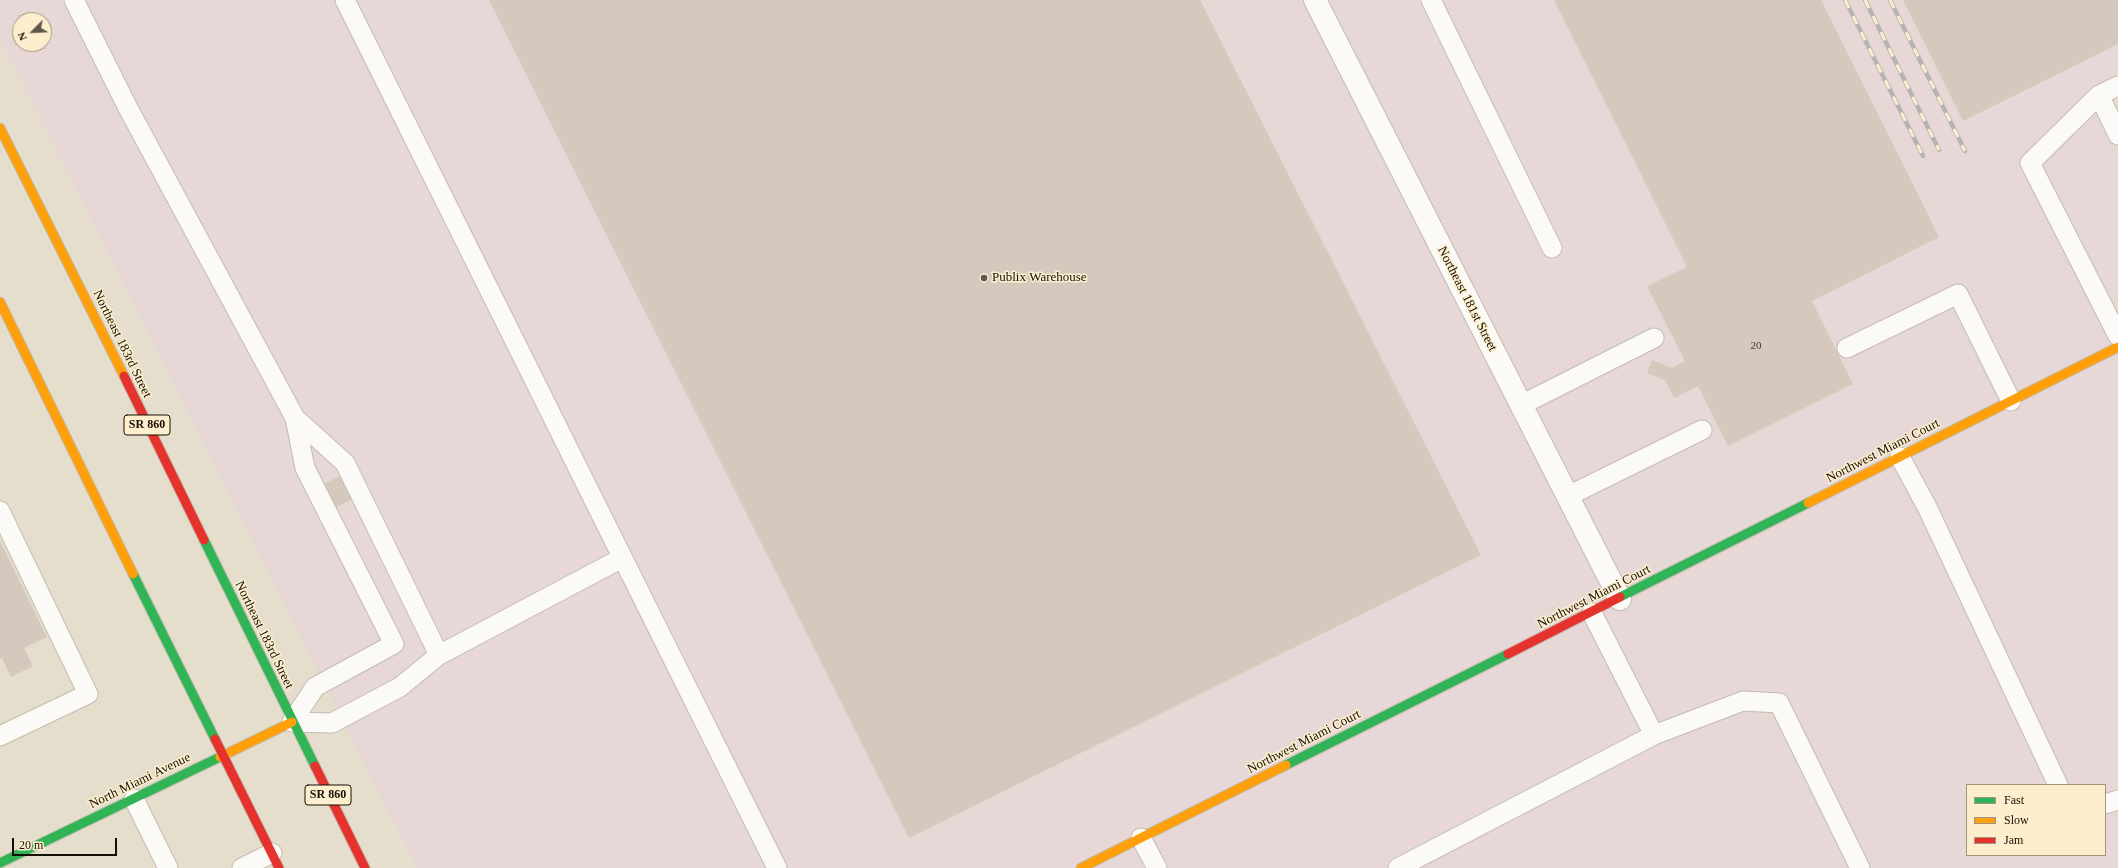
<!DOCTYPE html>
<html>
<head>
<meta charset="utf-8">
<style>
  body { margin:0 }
  #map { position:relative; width:2118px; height:868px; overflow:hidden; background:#e6decc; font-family:Georgia,serif }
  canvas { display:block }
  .legend { position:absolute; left:1966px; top:784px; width:140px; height:72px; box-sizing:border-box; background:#fdeece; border:1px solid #a0957e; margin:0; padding:5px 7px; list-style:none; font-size:12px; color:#151006 }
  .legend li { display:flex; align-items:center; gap:8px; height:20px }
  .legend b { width:20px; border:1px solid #a0957e }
  .north { position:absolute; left:12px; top:12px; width:40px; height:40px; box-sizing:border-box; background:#fdeece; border:1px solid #a0957e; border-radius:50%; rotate:246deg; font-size:11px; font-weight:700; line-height:16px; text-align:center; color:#151006 }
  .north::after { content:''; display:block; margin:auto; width:14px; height:18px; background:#5e584b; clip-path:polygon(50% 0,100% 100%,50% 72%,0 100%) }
  .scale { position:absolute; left:12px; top:838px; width:105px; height:18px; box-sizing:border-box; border:2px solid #151006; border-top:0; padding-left:5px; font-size:12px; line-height:14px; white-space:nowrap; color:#151006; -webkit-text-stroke:3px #fdeece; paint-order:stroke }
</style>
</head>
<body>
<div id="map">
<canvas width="2118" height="868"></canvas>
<ul class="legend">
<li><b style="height:5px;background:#30b455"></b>Fast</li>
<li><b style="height:5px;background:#ff9f0a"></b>Slow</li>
<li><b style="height:5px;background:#e5322d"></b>Jam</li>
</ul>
<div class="north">N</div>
<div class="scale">20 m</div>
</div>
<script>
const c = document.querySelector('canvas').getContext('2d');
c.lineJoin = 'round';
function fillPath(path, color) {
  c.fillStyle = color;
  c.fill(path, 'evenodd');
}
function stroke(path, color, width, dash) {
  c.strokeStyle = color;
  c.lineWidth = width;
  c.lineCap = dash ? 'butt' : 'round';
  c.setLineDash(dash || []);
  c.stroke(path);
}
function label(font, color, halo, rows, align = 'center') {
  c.font = font + ' Georgia,serif';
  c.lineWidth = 3;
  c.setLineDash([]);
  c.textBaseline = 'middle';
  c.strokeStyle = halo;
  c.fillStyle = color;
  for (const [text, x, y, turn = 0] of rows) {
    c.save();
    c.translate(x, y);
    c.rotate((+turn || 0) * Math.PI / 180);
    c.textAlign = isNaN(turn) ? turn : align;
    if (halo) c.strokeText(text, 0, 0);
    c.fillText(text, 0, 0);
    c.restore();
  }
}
fillPath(new Path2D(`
  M0,0H2118V868H417L0,39ZM20,20H44V44H20ZM1967,785H2105V855H1967Z`), '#e7d7d6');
fillPath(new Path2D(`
  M489,0H1200L1481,555L909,838Z
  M1554,0H1821L1939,237L1812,301L1853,384L1728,446L1698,386L1674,398L1665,380L1647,373L1652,360L1672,368L1685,361L1647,286L1687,267Z
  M1903,0H2118V44L1963,121Z
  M340,476L352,499L336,508L324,484Z
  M0,541L47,637L24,648L33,666L11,677L2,658L0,659Z`), '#d5c8bd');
const lane = new Path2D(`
  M74,0L128,108L295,418L305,468L394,644L315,687L292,722
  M345,0L777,868
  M1431,0L1552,248
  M2118,86L2099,95L2118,135
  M2099,95L2030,163L2118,336
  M1847,348L1958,294L2011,401
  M1521,405L1654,338
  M1900,457L1927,507L2058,785
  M1568,496L1702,430
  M0,511L88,694L0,736
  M1592,613L1654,735
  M439,655L622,558
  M292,722L332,723L400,687L439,655L345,463L295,418
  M134,799L168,868
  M2105,804L2118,800
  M1141,838L1157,868
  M242,868L272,853
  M1398,868L1654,735L1743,701L1779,703L1860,868`);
const street = new Path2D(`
  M1315,0L1620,599`);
const fast = new Path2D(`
  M204,540L315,766
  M133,574L215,739
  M1620,597L1808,503
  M1286,765L1508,654
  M0,863L220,757`);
const slow = new Path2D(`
  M0,128L124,376
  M0,302L133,574
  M1808,503L2118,347
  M220,757L292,722
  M1081,868L1286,765`);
const jam = new Path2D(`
  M124,376L204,540
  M1508,654L1620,597
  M215,739L279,868
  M315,766L365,868`);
stroke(lane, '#c3bdaf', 21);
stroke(street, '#c3bdaf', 24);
stroke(fast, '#c3bdaf', 11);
stroke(slow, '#c3bdaf', 11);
stroke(jam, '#c3bdaf', 11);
stroke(lane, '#fbfaf7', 19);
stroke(street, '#fbfaf7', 22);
stroke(fast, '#30b455', 9);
stroke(slow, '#ff9f0a', 9);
stroke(jam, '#e5322d', 9);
const rail = new Path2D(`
  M1845,0L1923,156
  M1865,0L1939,150
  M1890,0L1965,151`);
stroke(rail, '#b6b4b1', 4.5);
stroke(rail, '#fdeece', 3, [9]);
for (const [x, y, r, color] of [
  [984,278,4,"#5e584b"]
]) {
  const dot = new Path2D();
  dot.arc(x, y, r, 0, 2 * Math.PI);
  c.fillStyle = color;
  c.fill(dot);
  stroke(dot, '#fdeece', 1.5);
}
label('11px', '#484137', null, [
  ["20",1756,346]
]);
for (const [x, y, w] of [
  [147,425,46],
  [328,795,46]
]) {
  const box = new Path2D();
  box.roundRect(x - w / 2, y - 10, w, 20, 3);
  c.fillStyle = '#fdeece';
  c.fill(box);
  stroke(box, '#151006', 1);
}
label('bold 12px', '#151006', null, [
  ["SR 860",147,425],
  ["SR 860",328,795]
]);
label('13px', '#151006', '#fdeece', [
  ["Publix Warehouse",992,278]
], 'left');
label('13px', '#151006', '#fdeece', [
  ["Northeast 181st Street",1467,299,63],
  ["Northeast 183rd Street",122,344,64],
  ["Northwest Miami Court",1883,451,-27],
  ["Northwest Miami Court",1594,597,-27],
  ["Northeast 183rd Street",264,635,64],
  ["Northwest Miami Court",1304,742,-27],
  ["North Miami Avenue",140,781,-26]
]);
</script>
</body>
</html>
